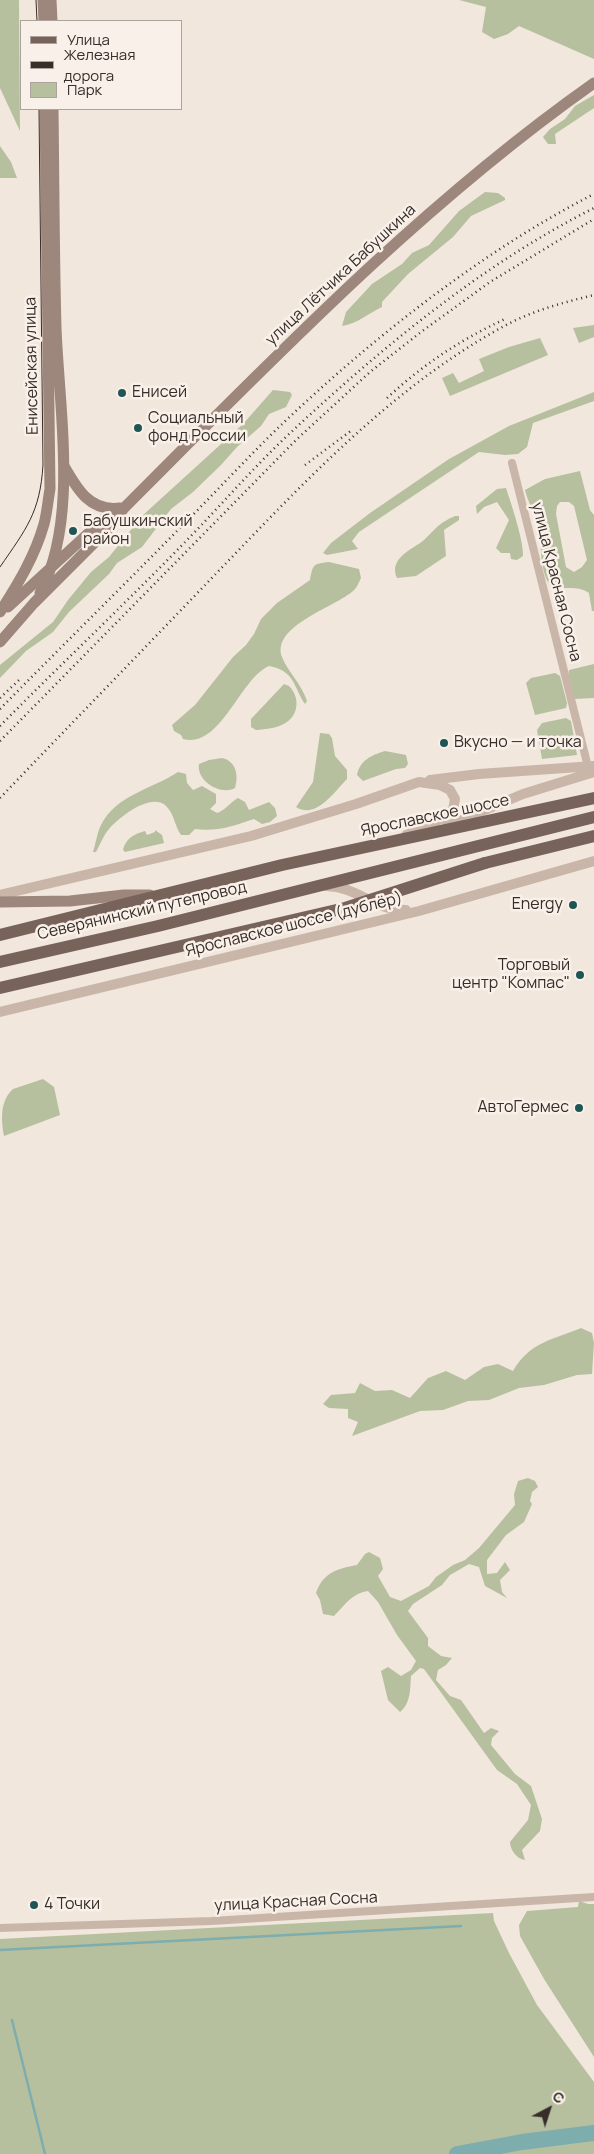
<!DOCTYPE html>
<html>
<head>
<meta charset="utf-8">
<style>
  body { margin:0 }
  #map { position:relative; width:594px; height:2154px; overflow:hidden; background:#f1e7dd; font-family:Manrope,sans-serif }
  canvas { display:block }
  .legend { position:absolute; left:20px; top:20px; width:162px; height:90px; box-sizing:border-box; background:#f9f1e9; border:1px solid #aba39c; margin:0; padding:6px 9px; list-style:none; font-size:15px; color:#372d29 }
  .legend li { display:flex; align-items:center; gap:10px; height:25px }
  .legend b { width:25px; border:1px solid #aba39c }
  .north { position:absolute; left:524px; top:2084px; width:50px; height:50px; -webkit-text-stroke:4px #f9f1e9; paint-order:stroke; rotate:40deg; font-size:14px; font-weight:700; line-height:20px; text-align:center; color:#372d29 }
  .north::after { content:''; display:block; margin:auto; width:18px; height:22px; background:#372d29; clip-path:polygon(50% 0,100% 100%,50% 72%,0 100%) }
</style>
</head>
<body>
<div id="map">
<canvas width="594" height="2154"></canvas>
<ul class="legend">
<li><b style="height:6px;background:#78635b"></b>Улица</li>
<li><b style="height:6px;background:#372d29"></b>Железная дорога</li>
<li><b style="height:14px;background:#b6c09e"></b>Парк</li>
</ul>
<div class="north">С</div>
</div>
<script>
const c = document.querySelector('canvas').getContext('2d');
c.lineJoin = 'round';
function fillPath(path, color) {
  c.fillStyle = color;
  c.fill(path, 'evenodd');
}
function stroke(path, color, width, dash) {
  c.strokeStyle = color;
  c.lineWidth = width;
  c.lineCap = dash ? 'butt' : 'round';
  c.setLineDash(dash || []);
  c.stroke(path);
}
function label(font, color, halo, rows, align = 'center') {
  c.font = font + ' Manrope,sans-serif';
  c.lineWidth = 5;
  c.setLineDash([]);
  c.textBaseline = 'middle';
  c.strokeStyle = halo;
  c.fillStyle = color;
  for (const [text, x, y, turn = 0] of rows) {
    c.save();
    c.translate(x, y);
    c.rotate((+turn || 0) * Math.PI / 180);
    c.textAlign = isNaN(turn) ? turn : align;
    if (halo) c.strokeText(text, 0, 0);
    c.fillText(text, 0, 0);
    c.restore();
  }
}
fillPath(new Path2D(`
  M0,0H19L20,131L0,88Z
  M459,0H594V59L519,26L508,34L494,39L482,32L486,7Z
  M594,95V108L555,134L556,144H548L543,137L550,129L565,119L575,106Z
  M0,146L11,162L17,178H0Z
  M485,192L498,193L505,198V200L471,216L453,237L408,274L382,302V307C369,313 357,324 342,326L346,312L372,284L402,264L412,253L429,245L459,211Z
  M594,325V337L579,343L573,328Z
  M540,338L548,355L450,396L442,378L453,373L459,383L484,371L479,359L509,347Z
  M273,390L290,392L292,395L286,407L269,414L261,426L237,447L221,465L193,492L171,509L142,547L117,563L109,574L69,612L53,632L26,651L0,678V665L53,622L68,600L91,572L109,557L142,516L243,424Z
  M594,392V401L533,423L527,447L518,454L505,455L479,452L359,532L352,541L358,549L327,555L323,553L331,543L370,513L449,459L509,426Z
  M580,471L590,510L594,515V611H592L589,593C580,586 564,588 553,589C538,573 543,547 538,528C536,515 528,503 525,490L545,479ZM560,502H569L574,506L587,560L582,567L574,572L566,567L556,514L557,506Z
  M506,488C511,503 524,542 523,556L517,560L511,559L510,553H501L496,548L509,520L497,502L484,507L477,514L476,506L497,489Z
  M455,516H459V520L444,530L446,556L416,576L397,578C388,558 413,549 424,540C437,528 437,524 455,516Z
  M329,562L359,569L361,578C359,582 357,588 353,591C335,607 271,626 282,657C288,672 301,683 307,701L305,704C293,686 295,671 269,666C240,678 221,749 183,739L181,735L174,731L172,725L195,705L233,657L246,645L254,634L261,619L277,603L310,580C313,564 313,564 329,562Z
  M594,664V698L574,699L568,678L569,670Z
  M555,673L560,676L567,703L566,708L535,715L526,683L531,678Z
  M284,684L289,686C302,699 298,720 279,726C272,729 264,729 256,730L251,727V719Z
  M566,718L571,721L577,755L542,759L537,730L542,723Z
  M320,733L329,734L332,738L335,756L347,770V779C335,791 316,820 296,807L313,782Z
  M385,751L406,755L408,764L405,768L396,769L363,781L357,775C360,760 372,755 385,751Z
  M222,758C236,761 239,775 235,788C221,796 196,781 199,764L209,760Z
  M178,772L186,774L187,783L193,790L202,786L216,794V803L210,809L217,813C226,810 229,803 238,798L245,802L249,810L269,802L275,808L277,816L270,822L262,824L254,819C234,826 216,832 195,829L189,835H181C174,825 175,814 165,805C150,793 119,817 109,829C103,836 100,845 96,852H93C96,843 97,833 101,825C116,795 152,789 178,772Z
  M155,830L162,835L164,843L125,852L123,850C126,838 134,834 145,831L147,835L155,832Z
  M43,1079L54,1087L60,1115L4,1136C1,1119 0,1101 13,1089Z
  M581,1328L592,1333L594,1343L592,1374L577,1375L544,1385L519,1388L489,1400L468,1401L443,1410L420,1411L352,1436L358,1422L348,1418V1409L329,1408L323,1404L331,1395L355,1393L360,1383L375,1391L392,1390L410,1398L428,1378L446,1371L465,1380L484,1367L498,1364L513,1371C530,1342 552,1340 581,1328Z
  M528,1478L535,1481L538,1487L532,1492L530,1501L532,1504L524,1522L506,1535L487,1560V1574L497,1573L505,1562L510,1570L500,1580L502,1592L507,1598L485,1586L479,1567L469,1564L450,1575L442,1585L413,1604L408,1611L428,1638V1646L441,1656L452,1658L446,1665L438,1670L436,1680L450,1696L461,1700L484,1733L491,1728L499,1731L492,1738L491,1745L515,1774L531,1786L542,1819L540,1831L522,1850L525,1860C517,1859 510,1850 510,1842L528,1820L531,1805L517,1784L497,1770L424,1669L420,1668L411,1676C410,1689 411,1703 400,1712L388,1700L381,1671L388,1667L401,1676L411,1670L416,1661L397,1635L378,1602L368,1591C352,1593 344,1606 334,1616L323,1614L320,1600L316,1593C323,1573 336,1569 357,1565L365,1554L369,1552L380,1558L383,1569L378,1576L390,1597L401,1601L429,1586L436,1577L453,1565L465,1560L479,1548L515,1505L514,1494L518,1481Z
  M579,1901L588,1904H594V2057L544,1979L520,1936L519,1925L527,1911L578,1907Z
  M493,1913L494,1921L509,1953L537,2005L594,2082V2154H0V1939Z`), '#b6c09e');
stroke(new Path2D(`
  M0,1950L461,1926
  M12,2020L45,2154`), '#7dadad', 2.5);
stroke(new Path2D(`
  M457,2154L522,2142L594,2133`), '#7dadad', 16);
stroke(new Path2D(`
  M512,463L588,767
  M0,1928L212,1921L594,1897`), '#c9b6a9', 8);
stroke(new Path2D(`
  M430,780L479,774L594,766
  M447,826L523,794L594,772
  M326,886C360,887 371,910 406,910
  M0,895L251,836L356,804L419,782L440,785L450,790L455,799L453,810L439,820L406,835
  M0,1012L419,911L594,861`), '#c9b6a9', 10);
stroke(new Path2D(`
  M43,0L44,21
  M51,0L52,21
  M64,466C77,489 90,512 120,508
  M40,593C79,521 59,409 56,328C54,255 54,182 53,109
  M8,607L104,519L120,510
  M0,612C18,584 35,556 44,524C47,513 48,500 50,489L45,109
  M0,642L34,603L110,527L124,508C273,359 421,205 594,83
  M0,902L70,901L124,895H150`), '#9d867b', 11);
stroke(new Path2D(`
  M485,863L594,836
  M0,935L282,865L594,798
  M0,962L158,926L594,817`), '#78635b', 12);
stroke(new Path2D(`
  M36,0L37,21
  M0,567C26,529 40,513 43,465L39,109`), '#372d29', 1);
stroke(new Path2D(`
  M387,398C425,363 460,340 507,318
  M305,465L352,430
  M0,698L20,679
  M0,709C58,650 118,591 176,532C211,497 244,461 279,427C370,340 482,251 594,194
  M0,726C62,663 127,602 189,538C222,504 253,468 288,435C380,349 481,265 594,208
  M0,741L296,440L370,372L421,332L490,282L594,219
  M0,798C69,726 138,655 206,584C298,489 390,387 508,324C535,310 565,302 594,295`), '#372d29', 2.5, [1, 4]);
stroke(new Path2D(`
  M0,988L345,908L485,863`), '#78635b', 12);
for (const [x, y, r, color] of [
  [122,393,5,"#205556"],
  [138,428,5,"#205556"],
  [73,531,5,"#205556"],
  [444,743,5,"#205556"],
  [573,905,5,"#205556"],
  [580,975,5,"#205556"],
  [579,1108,5,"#205556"],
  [34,1905,5,"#205556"]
]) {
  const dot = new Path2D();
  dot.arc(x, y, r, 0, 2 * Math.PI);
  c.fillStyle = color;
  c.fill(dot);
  stroke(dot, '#f9f1e9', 2);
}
label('16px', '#372d29', '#f9f1e9', [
  ["улица Лётчика Бабушкина",341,275,-43],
  ["Енисейская улица",32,366,-91],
  ["улица Красная Сосна",556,582,76],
  ["Ярославское шоссе",435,816,-12],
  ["Северянинский путепровод",142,911,-13],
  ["Ярославское шоссе (дублёр)",294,925,-14],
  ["улица Красная Сосна",296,1902,-3]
]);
label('16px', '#372d29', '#f9f1e9', [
  ["Енисей",132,393],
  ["Социальный",148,419],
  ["фонд России",148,437],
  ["Бабушкинский",83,522],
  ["район",83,540],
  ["Вкусно — и точка",454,743],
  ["Energy",563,905,"right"],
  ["Торговый",570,966,"right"],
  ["центр \"Компас\"",570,984,"right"],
  ["АвтоГермес",569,1108,"right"],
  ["4 Точки",44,1905]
], 'left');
</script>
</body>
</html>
